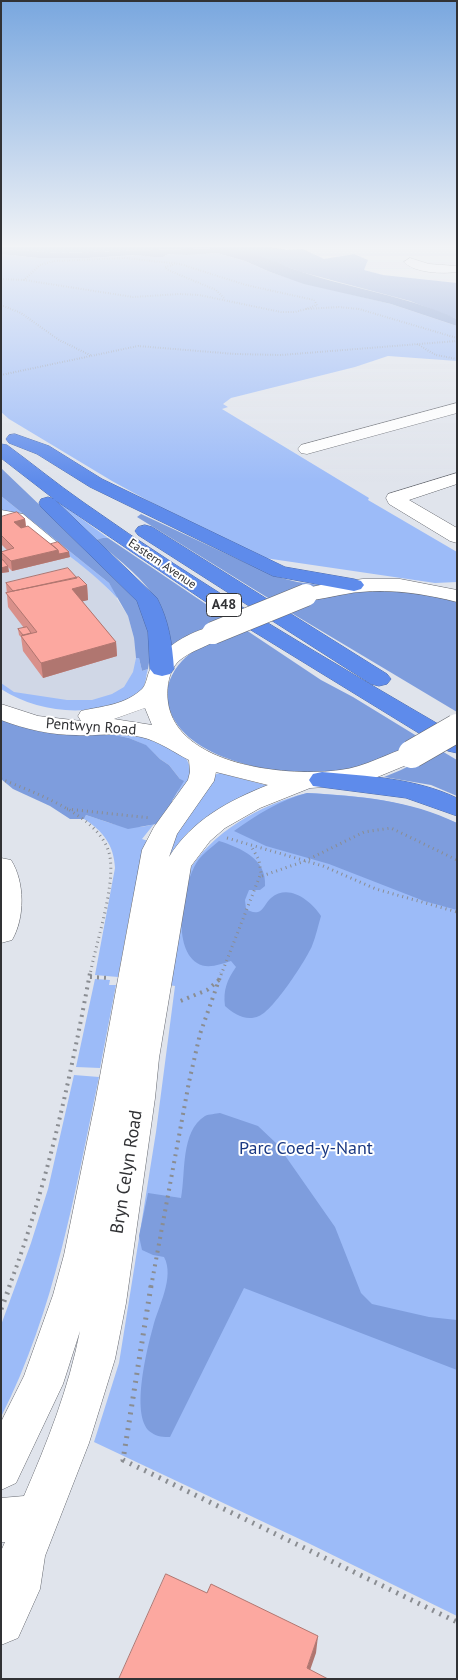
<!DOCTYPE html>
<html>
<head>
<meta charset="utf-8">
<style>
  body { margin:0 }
  #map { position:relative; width:458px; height:1680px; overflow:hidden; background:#e0e4ec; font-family:"PT Sans",sans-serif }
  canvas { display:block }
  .frame { position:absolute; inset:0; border:2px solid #313235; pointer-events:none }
</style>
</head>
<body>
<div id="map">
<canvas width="458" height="1680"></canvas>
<div class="frame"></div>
</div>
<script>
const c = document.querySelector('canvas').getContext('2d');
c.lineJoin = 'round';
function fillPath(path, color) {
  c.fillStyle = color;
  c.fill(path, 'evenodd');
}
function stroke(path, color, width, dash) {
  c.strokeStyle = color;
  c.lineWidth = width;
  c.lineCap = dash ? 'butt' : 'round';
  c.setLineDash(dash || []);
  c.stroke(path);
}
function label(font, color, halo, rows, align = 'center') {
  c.font = font + ' "PT Sans",sans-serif';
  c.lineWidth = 4;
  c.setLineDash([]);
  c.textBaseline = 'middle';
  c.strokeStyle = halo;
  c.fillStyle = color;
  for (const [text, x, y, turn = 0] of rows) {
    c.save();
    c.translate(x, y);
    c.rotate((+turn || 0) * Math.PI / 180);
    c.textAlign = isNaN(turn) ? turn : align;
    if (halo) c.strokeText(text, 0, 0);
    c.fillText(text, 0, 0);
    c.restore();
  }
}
fillPath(new Path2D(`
  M1,509L9,511L76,560L92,573L115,596L128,616L134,638L136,658V686L81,707L14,693L1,684Z`), '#d0d7e6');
fillPath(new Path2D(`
  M217,253L245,261L270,272L304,283L391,304L457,326V361L388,356L355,367L231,398L223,404L228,407L222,409L369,498L368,500L457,552V582L435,583L258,557L187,522L112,481L9,419L1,412V254L38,258H88L138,255L153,257H163L168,254L187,255Z
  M1,496L109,583L118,596L117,598C85,563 45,540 9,511L6,513L1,509Z
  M60,503L108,538L96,540L56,505Z
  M136,658H139L142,671L148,669C146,675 146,683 143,688C136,698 124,702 113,705C76,716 34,710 1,689V683L14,692L67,700H92L112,694L124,687L133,672Z
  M42,731L136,733L182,754L187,760L192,772L178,800L174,798L178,792L180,779L169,765L160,759L145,745L129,738L100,732L69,735Z
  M220,773L269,786L190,832L170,857H164L166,851L213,775Z
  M307,793C364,796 404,800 457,823V1616L308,1543L94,1442L119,1363L156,1132L175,986L169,985L187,874C211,832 261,804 307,793Z
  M86,815C112,823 127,832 154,824L142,839L148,841L133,897L118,977L95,975L115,868C114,845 103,831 84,819Z
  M95,979L110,980L109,985H116L100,1068L76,1067Z
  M74,1075L99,1077C75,1192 55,1311 1,1417V1325L31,1243L48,1189Z`), '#9cbbf8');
fillPath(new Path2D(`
  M1,247H270L287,250L303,249L324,259L354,254L368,260L364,270L383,275L457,283V319L410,301L301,272L245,252L217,248L60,253L1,249Z
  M1,468L140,601C148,622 153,647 148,669L142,671L139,658H136L134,638L128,616L109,583L1,496Z
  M141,514L274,576L297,582L319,585L273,601L137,517Z
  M103,538H108L228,619L202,629L168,648C170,595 133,573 96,540Z
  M408,590L457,602V712L288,611L314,600L351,591Z
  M243,628L321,680L353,697L420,738C407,745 394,754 380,760C359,769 333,773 310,773C263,773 172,755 167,697C166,682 175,667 186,657C202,643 224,636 243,628Z
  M1,716L42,731L69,735L100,732L129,738L146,745L160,759L169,765L180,779L184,781L172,801L175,804L162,823L128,829L86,815L84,819H70L50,806L13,789L1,779Z
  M440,750L457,760V796L431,785L384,777L401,770Z
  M307,793C359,796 410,800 457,823V910L424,901L329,864L266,846L234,831C257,815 279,800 307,793Z
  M219,841C241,848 267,859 265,886L260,890H249L245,900L246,909C250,911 253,913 258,912C263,911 266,902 271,898C289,883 311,901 321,916C318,926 316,936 312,946C306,960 273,1011 259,1016C246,1022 234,1014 225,1006C223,990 227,980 236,967L231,961C221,964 207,970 197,963C171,946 183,884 197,862C202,854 212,847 219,841Z
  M220,1113L258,1126L277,1144L335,1227L361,1293L372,1304L429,1317L457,1320V1370L244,1288L170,1437C164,1437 157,1437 152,1433C129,1420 147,1349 153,1327C158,1307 175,1277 164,1257L153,1255L142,1250L139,1236L148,1193L181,1198C186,1173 180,1132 205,1116C209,1114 216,1114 220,1113Z`), '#7e9ddd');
fillPath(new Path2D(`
  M217,248C247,247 274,263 302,272C353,289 407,296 457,319V326L391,304L304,284L270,272L245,261L217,253L187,255L168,254L163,257H153L137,255L88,258H38L1,254V249L60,253Z`), '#7493d1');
const minor = new Path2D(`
  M410,258L429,264L457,266V272C442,274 414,273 404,262Z
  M457,403V413L307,454L301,453L298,449L301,445Z
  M457,473V484L409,500L457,528V543L450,541L389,504L386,498L388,494Z
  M1,510L23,514L64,548L61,552L54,554L47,552L10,523L1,522Z
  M363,579H400L457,590V602C425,594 393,589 360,592C343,593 312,603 298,600L295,595L298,590L325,584Z
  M213,626L221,628L224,633C214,648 183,649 172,670C167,682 166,695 169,708C184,767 291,777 340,770C366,767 387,753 412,746L421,749L425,754L421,759L375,778L341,786L310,788L260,808L225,828L210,841L191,866L159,1058L155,1098L126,1303L115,1359L89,1443L45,1556L40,1589L18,1638L1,1645V1551L5,1542H1V1498L24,1496C47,1443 69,1388 80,1331L63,1384L16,1483L1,1490V1422L24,1376L53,1295L64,1255L95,1103L142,850L154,827L188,780L190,772L189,760C173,752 159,741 141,737C119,732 98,736 76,735C51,735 25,729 1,720V704L38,716L81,721L78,716L81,711C103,706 125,705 142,689C147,684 147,674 151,668C164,646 189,632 213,626ZM145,708L152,725L114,719ZM216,772L268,785C228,801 192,820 169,857L177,834L214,781Z
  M1,858L11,860C25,882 25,918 12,940L1,943Z`);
const highway = new Path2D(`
  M15,434L49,446L102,479L285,567L354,579L361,581L364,585L361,589L354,591L273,576L90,487L37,454L9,443L6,439L9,435Z
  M1,444L7,445C33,464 57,484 83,502C203,587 330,661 457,735V753L448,751L215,608L55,500L157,598C169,621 172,643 174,669L170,674L162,676L154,674L150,669L148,632L137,601L41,507L39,503L41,499L48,497L54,499L1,458Z
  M145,525L152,527L387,674L391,679L387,684L379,686L371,684L138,535L135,531L138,527Z
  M322,772C367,776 415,778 457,798V816L406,798L313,786L309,780L313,774Z`);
stroke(minor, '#666970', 1);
stroke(highway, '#4e6cab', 1);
stroke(new Path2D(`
  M173,265L165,267L168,270L216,290L225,299
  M1,279L24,280L40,265L54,261L125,258L180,264L246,285L314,300L317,305L306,309L339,307L359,309L457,338
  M24,280L133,297L180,294L199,295L281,312H295L306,309
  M1,305L21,313L59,340L92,356
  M417,344L436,355L457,359
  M1,375L138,346L235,354L281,355L457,341`), '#8a8d92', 2, [0.5, 2]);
stroke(new Path2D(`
  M1,779C35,793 103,816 110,857C115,889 96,942 90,975
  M67,809L151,818
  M227,838L323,866L376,889L457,912
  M262,876L305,861L364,832L391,828L457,860
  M221,975L261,873L259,860L251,846`), '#8a8d92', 3, [1, 4]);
stroke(new Path2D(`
  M90,977L109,978
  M219,980L221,973
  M9,1287C47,1186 70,1080 90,973
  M151,1287L189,1082L200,1034L219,980L207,990L178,1002`), '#8a8d92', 4, [2, 5]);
stroke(new Path2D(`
  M151,1286L123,1460L457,1622
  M1,1309L10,1286`), '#8a8d92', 5, [2, 6]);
fillPath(minor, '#fff');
fillPath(highway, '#5e8beb');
const minorBridgeFar1 = new Path2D(`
  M213,633L306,595`);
const minorBridge = new Path2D(`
  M412,754L457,728`);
stroke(minorBridgeFar1, '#666970', 23, []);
stroke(minorBridge, '#666970', 29, []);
stroke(minorBridgeFar1, '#fff', 22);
stroke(minorBridge, '#fff', 28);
fillPath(new Path2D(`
  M1,517L25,519L26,527L70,557L12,571L8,567L9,572L1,573V552L7,550L1,544Z
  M77,578L87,585L88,600L82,601L116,642L117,656L43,678L23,651L21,637L19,635L18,629L24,628L8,607L6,583Z`), '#d9908a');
fillPath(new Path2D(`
  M25,519L26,528L15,532L14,522Z
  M58,550L69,552L70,557L12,571L11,561Z
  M8,566L9,572L1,573V568Z
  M64,585H87L88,600L73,604Z
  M116,642L117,656L43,678L41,663Z
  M318,1636L316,1653L307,1679V1668Z`), '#b07670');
const building = new Path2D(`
  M17,512L25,519L14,522L21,528L28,526L58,550L11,561L1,552L14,548L1,535V517Z
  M58,542L69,552L59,554L58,550L51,544Z
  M3,560L8,566L1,568V561Z
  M68,568L77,578L13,591L6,583Z
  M79,577L87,585L72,589L116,642L41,663L21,636L37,632L6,593Z
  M27,627L31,633L23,635L18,629Z
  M166,1574L207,1593L211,1584L318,1636L307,1668L328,1679H119Z`);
fillPath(building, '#fca8a0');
stroke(building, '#b07670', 1);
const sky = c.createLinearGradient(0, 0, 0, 482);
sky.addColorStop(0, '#79a7df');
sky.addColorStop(0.51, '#f1f3f6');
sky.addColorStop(1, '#f1f3f600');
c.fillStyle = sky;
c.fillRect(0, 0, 458, 482);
label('12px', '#313235', '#fff', [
  ["Eastern Avenue",162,564,34]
]);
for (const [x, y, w] of [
  [224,605,35]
]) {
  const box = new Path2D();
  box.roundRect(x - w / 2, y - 11.5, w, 23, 4);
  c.fillStyle = '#fff';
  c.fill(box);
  stroke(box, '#313235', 1);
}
label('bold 14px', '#313235', null, [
  ["A48",224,605]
]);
label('15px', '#313235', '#fff', [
  ["Pentwyn Road",91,727,4]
]);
label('18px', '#193882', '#fff', [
  ["Parc Coed-y-Nant",306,1149]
]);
label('18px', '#313235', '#fff', [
  ["Bryn Celyn Road",127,1172,-81]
]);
</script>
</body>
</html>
